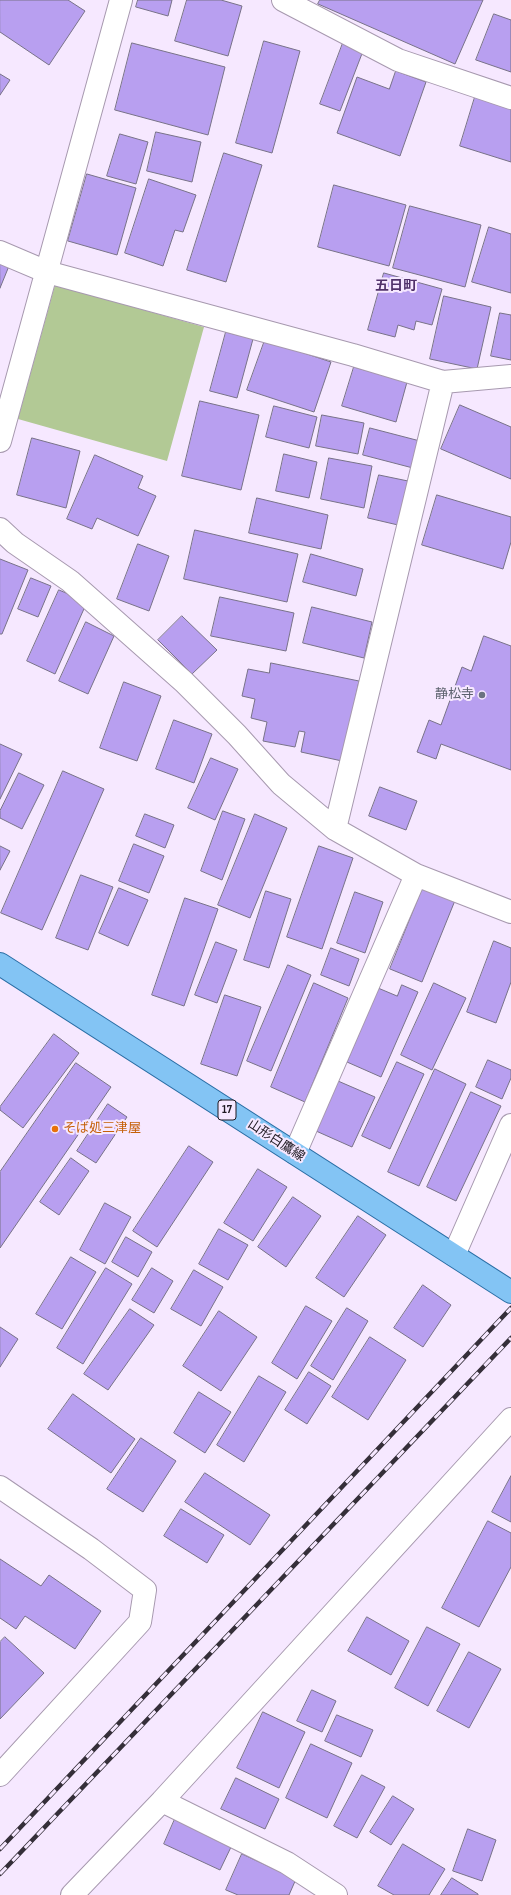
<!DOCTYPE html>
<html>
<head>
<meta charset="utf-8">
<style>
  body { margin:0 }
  canvas { display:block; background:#f6e8ff }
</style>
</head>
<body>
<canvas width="511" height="1895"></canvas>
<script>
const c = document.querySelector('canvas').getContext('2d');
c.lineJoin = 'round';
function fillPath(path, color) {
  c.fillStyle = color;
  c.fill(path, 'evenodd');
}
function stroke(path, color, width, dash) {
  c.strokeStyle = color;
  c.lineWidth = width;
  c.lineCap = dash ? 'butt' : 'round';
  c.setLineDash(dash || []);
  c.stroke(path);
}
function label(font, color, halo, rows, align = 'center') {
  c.font = font + ' "Sofia Sans Condensed","Noto Sans JP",sans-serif';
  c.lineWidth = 4;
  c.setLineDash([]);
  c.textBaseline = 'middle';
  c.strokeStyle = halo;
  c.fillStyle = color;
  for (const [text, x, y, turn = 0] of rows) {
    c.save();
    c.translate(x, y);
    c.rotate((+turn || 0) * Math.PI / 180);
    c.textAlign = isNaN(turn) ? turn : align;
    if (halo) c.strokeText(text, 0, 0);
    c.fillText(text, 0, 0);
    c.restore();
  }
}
fillPath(new Path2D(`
  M55,285L204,327L167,461L18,419Z`), '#b2c995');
const building = new Path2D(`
  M0,0H68L85,11L49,65L0,32Z
  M138,0H172L168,16L136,7Z
  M187,0H221L242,6L228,56L175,41Z
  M320,0H483L455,64L318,4Z
  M494,14L511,20V72L476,60Z
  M264,41L300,51L272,153L236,143Z
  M132,43L225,67L208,135L115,110Z
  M343,43L363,51L340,111L320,104Z
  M396,71L426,82L400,156L337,133L357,77L389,89Z
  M0,74L10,80L0,95Z
  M475,97L511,109V162L460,146Z
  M156,132L201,142L192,182L147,171Z
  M120,134L148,142L136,184L107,176Z
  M224,153L262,165L226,282L187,270Z
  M87,174L136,188L117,255L68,241Z
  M149,179L196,195L183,232L175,230L163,266L125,253Z
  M334,185L406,205L389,266L318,247Z
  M410,206L481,225L465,287L393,268Z
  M489,227L511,234V293L472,282Z
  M0,263L9,266L0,288Z
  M384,273L442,289L432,325L416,321L414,330L398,325L395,337L368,330Z
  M444,296L491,307L477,369L430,359Z
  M500,313L511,315V360L491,356Z
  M226,332L253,339L237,398L210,391Z
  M265,340L331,362L314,412L247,390Z
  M354,367L407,382L396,422L342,406Z
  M200,401L259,415L241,490L182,476Z
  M460,405L511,427V479L441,449Z
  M274,406L317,417L309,448L266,437Z
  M322,415L364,423L358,454L316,446Z
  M370,428L420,441L413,468L363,455Z
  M32,438L80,451L66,508L17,495Z
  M284,454L317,462L309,498L276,491Z
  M95,455L143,476L138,488L156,496L138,536L97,518L92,529L67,519Z
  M329,458L372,466L364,508L321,499Z
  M379,475L408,481L398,525L368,518Z
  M437,495L511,517V542L503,569L422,545Z
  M257,498L328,515L321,549L249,533Z
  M195,530L298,554L287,602L184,579Z
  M138,544L169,556L149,611L117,599Z
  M311,554L363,569L356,596L303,582Z
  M0,559L28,570L2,634H0Z
  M31,578L51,586L38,617L18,609Z
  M59,590L87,602L55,674L27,661Z
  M220,597L294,613L286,651L211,636Z
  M312,607L372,622L364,658L303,643Z
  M182,616L217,650L192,674L158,640Z
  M86,622L114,636L88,694L59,681Z
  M484,636L511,646V770L441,744L436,759L417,752L429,720L441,725L462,667L471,671Z
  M271,663L359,681L342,761L301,752L305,732L299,731L295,747L263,741L267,722L251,718L255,699L242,696L248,669L269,673Z
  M124,682L161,696L137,761L100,748Z
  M174,720L212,734L194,783L156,769Z
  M0,744L22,754L0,799Z
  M211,758L238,769L215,820L188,808Z
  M63,771L104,789L42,930L1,913Z
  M19,773L44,785L22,829L0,818V811Z
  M380,787L417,801L406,830L369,816Z
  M223,811L245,819L222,880L201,871Z
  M145,814L174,825L165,848L136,836Z
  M255,814L287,828L250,918L218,905Z
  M134,844L164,856L149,893L119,881Z
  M0,846L10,851L0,870Z
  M319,846L353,858L322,949L287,937Z
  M81,875L113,887L88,950L56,938Z
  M424,885L456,898L422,982L390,969Z
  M119,888L148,900L128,946L99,933Z
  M266,891L291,899L269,968L244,960Z
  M355,892L383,902L365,953L337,943Z
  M185,898L218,909L184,1006L152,995Z
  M494,941L511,948V982L496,1023L467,1012Z
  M216,942L237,950L217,1003L195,995Z
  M331,948L359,959L349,986L321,975Z
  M288,965L311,975L271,1071L247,1061Z
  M314,983L348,998L305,1102L271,1087Z
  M434,983L466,998L432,1070L401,1055Z
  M402,985L418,992L381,1077L347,1062L378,988L397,996Z
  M225,995L261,1007L237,1076L201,1064Z
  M54,1034L79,1053L23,1128L0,1110V1107Z
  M488,1060L511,1070V1078L502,1099L476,1087Z
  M397,1062L424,1074L390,1149L362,1136Z
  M76,1063L111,1087L0,1248V1172Z
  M435,1069L466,1084L419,1186L388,1172Z
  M338,1081L375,1097L352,1147L316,1131Z
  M471,1092L501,1106L456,1201L427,1187Z
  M108,1104L127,1117L96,1163L77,1151Z
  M189,1146L213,1162L157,1247L133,1231Z
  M71,1158L89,1171L59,1215L40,1202Z
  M258,1169L287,1187L253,1241L224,1223Z
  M293,1197L321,1216L286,1267L258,1247Z
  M105,1203L131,1217L105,1264L80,1250Z
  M358,1216L386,1235L344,1297L316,1278Z
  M219,1229L248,1245L228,1280L199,1264Z
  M126,1237L152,1252L138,1277L112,1262Z
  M71,1257L96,1272L62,1329L36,1314Z
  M106,1268L132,1284L83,1364L57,1348Z
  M152,1268L173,1281L154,1313L132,1300Z
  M194,1270L223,1287L201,1326L171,1309Z
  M423,1285L451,1305L423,1347L394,1328Z
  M306,1306L332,1321L297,1379L272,1363Z
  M347,1308L368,1321L333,1380L311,1366Z
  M130,1309L154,1325L108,1390L84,1374Z
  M219,1311L257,1337L221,1391L183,1366Z
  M0,1327L18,1339L0,1367Z
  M370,1337L406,1360L368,1420L332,1397Z
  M309,1372L331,1386L307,1424L285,1410Z
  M259,1376L286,1392L244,1462L217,1445Z
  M199,1392L231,1412L205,1453L174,1433Z
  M73,1394L135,1439L111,1473L48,1429Z
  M141,1438L176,1461L143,1512L107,1489Z
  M205,1473L270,1515L250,1545L185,1502Z
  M511,1476V1522L492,1512Z
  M181,1509L224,1535L207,1563L164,1536Z
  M488,1521L511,1533V1567L479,1627L442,1608Z
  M0,1559L41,1586L49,1575L101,1611L75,1649L25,1616L16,1629L0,1618Z
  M367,1617L409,1641L391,1675L348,1651Z
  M427,1627L460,1644L428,1706L395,1688Z
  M5,1637L44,1673L0,1719V1642Z
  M469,1652L501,1669L469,1728L437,1711Z
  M312,1690L336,1701L322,1732L297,1721Z
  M263,1712L305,1732L279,1788L237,1768Z
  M337,1715L373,1730L361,1757L325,1741Z
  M311,1744L352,1763L327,1818L286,1798Z
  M362,1775L385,1787L357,1838L334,1826Z
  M236,1778L279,1799L265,1829L221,1809Z
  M393,1796L414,1809L391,1845L370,1832Z
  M175,1819L232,1845L220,1870L164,1844Z
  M468,1829L496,1840L482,1881L453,1871Z
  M403,1844L445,1869L429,1895H394L378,1886Z
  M242,1854L296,1879L289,1895H238L226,1890Z
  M452,1878L478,1894V1895H441Z`);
fillPath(building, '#b89ff0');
stroke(building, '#787288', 1);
const minor = new Path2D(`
  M283,0L398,60L511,98
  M0,252L47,272L353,355L443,382L511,376
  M0,441L121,0
  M0,529L15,543L70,581L184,682L237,735L281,784L335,829L416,875L511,912
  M335,829L443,382
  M295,1153L416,875
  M454,1255L511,1125
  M0,1487L91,1549L145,1590L140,1622L0,1775
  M162,1801L287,1863L336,1895
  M72,1895L162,1801L511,1419`);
const major = new Path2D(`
  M0,964L511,1292`);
stroke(minor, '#a799af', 24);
stroke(major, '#2a6ea5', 24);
stroke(minor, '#fff', 22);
stroke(major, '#83c4f4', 22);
const rail = new Path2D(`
  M0,1849L511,1308
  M0,1874L511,1338`);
stroke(rail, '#352f39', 4.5);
stroke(rail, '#f6e8ff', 3, [9]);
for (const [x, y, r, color] of [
  [482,695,4,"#6b7280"],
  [55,1129,4,"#e8710a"]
]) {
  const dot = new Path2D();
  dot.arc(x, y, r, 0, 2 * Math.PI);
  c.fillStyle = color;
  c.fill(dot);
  stroke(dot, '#f6e8ff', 1.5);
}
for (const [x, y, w] of [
  [227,1110,18]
]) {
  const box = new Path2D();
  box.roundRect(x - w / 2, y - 10, w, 20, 3);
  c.fillStyle = '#f6e8ff';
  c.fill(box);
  stroke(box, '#1d1820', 1);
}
label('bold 12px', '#1d1820', null, [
  ["17",227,1110]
]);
label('13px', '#5b616d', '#f6e8ff', [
  ["静松寺",474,695]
], 'right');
label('13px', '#c56008', '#f6e8ff', [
  ["そば処三津屋",63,1129]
], 'left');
label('13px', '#1d1820', '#f6e8ff', [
  ["山形白鷹線",276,1141,33]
]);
label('bold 14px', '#51326b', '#f6e8ff', [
  ["五日町",396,286]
]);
</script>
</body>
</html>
